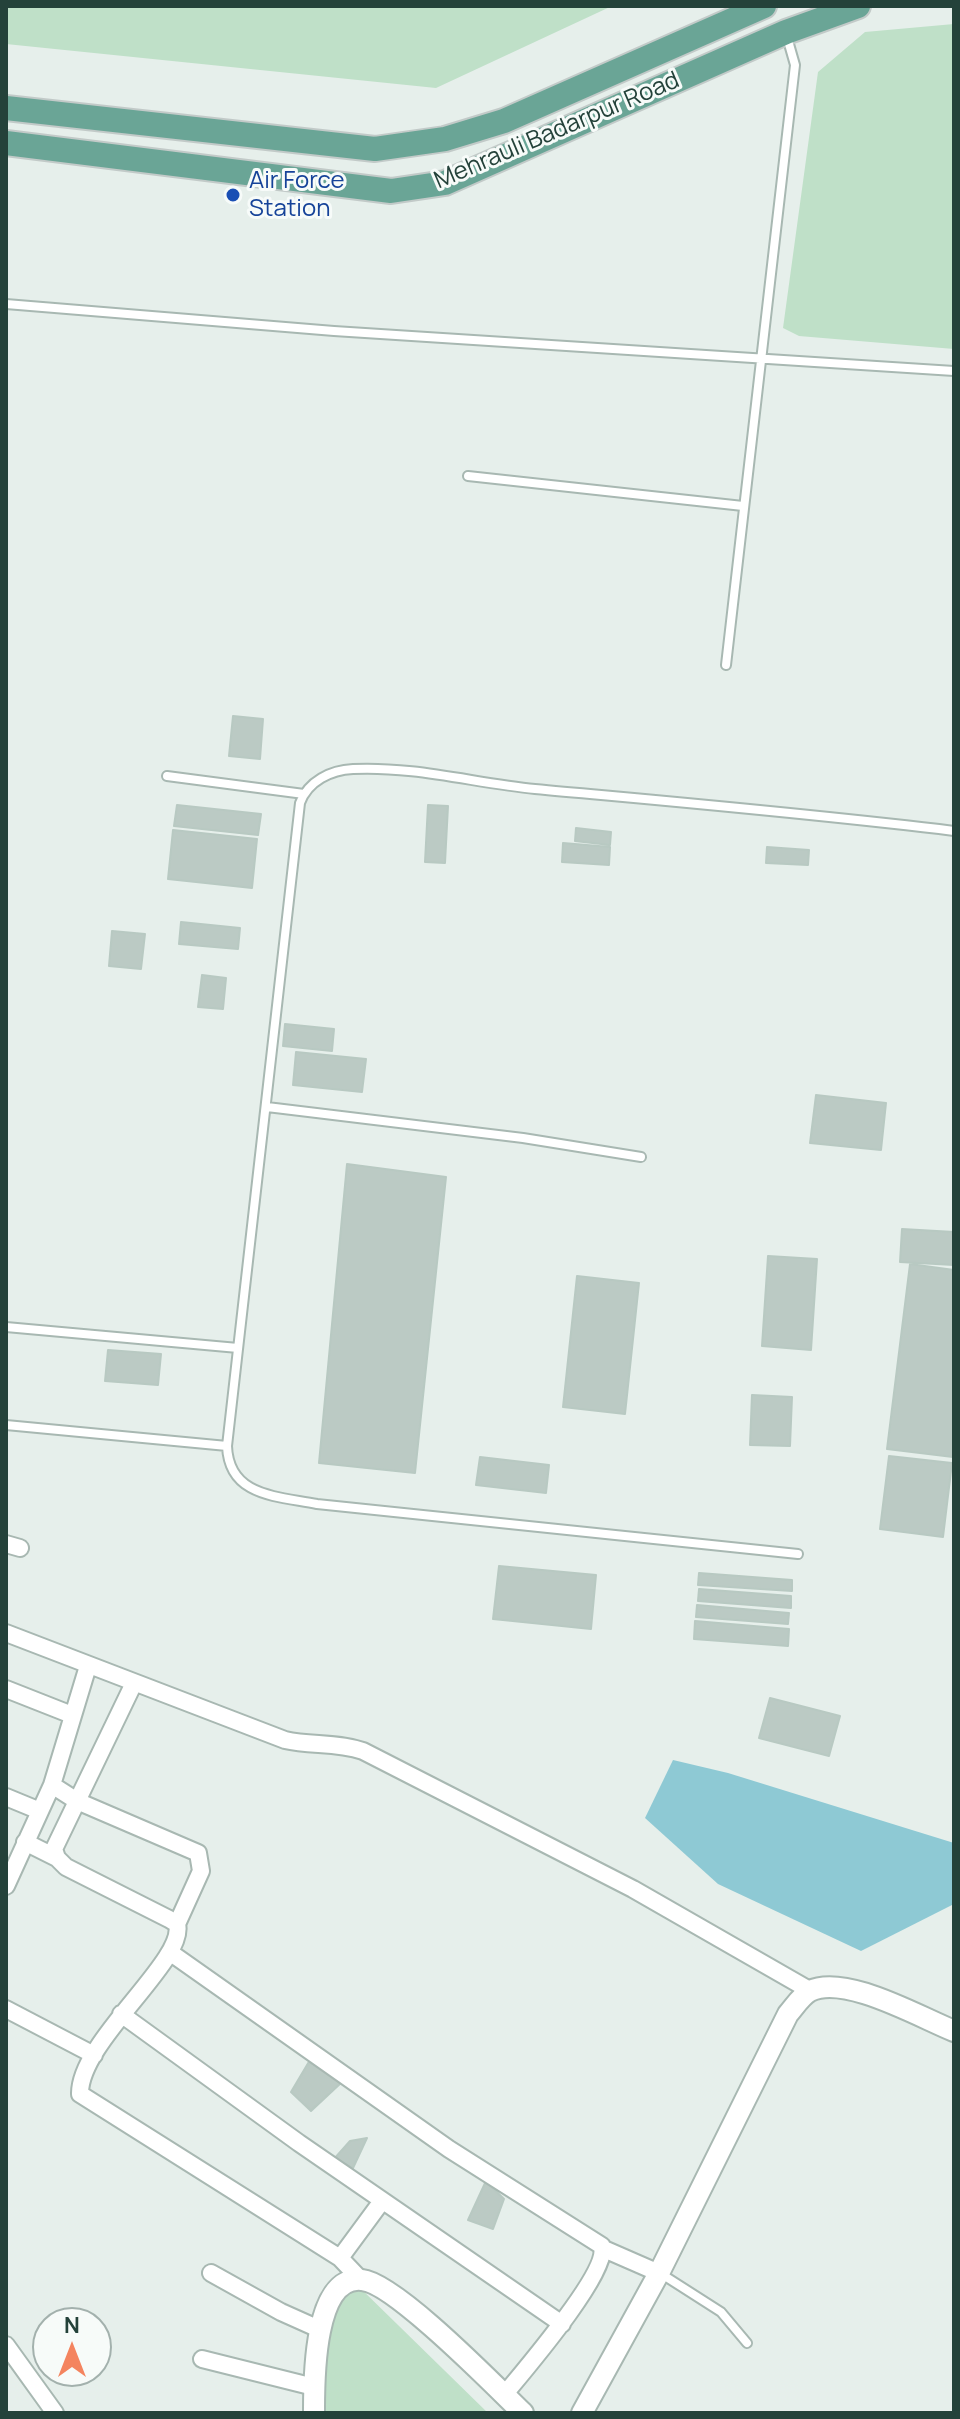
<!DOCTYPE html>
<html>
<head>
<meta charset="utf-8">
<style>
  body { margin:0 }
  #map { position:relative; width:960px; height:2419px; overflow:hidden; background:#e6efeb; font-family:Manrope,sans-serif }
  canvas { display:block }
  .frame { position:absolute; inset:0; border:8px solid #24423a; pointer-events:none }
  .north { position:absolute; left:32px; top:2307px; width:80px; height:80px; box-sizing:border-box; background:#f7fbf9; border:2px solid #a3b1ad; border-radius:50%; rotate:0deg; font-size:22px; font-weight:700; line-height:32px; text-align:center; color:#24423a }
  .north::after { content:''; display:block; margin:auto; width:28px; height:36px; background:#f4845f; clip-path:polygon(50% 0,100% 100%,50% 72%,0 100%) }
</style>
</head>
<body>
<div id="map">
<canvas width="960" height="2419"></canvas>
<div class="frame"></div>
<div class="north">N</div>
</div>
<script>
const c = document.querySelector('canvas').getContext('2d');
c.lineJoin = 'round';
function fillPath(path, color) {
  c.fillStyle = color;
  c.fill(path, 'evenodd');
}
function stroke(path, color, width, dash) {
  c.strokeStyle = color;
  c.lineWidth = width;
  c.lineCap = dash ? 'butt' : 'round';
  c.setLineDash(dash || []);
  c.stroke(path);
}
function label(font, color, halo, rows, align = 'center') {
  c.font = font + ' Manrope,sans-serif';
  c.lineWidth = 6;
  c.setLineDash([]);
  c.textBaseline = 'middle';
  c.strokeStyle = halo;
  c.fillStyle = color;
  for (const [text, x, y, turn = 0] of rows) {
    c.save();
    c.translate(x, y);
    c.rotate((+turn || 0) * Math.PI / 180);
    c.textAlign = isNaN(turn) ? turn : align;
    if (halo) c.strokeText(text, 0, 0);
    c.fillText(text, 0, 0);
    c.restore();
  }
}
fillPath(new Path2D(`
  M6,6H612L436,88L6,44Z
  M954,24V349L799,336L783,328L818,72L865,32Z
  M353,2281L488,2413H324L328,2326Z`), '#bfe0c8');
fillPath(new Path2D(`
  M673,1760L728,1773L954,1843V1904L861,1951L718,1884L645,1818Z`), '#8ec9d4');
const building = new Path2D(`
  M233,716L263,719L260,759L229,756Z
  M177,805L261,814L258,835L174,826Z
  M428,805L448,806L445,863L425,862Z
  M576,828L611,832L610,845L575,841Z
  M173,830L257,839L252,888L168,879Z
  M563,843L610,847L609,865L562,862Z
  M767,847L809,850L808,865L766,863Z
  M181,922L240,928L238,949L179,944Z
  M112,931L145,934L141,969L109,966Z
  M202,975L226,978L223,1009L198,1007Z
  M285,1024L334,1029L332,1051L283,1046Z
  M296,1052L366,1059L362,1092L293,1085Z
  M816,1095L886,1103L881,1150L810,1143Z
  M347,1164L446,1177L415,1473L319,1463Z
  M902,1229L954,1232V1265L900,1262Z
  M768,1256L817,1259L811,1350L762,1346Z
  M910,1264L954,1270L953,1457L887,1449Z
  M577,1276L639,1283L625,1414L563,1407Z
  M108,1350L161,1354L158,1385L105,1381Z
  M752,1395L792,1397L790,1446L750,1445Z
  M889,1456L952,1463L943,1537L880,1529Z
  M480,1457L549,1465L546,1493L476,1485Z
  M499,1566L596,1575L591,1629L493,1619Z
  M699,1573L792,1580V1591L698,1585Z
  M699,1589L791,1596V1608L698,1601Z
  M697,1605L789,1613L788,1624L696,1617Z
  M695,1621L789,1629L788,1646L694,1639Z
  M770,1698L840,1716L829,1756L759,1738Z
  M310,2060L342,2082L311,2111L291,2092Z
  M367,2138L353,2168L334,2159L350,2141Z
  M486,2181L504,2199L493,2229L468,2220Z`);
fillPath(building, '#bbcac4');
stroke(building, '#b8c9c2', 2);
const service = new Path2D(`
  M6,304L334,331L954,371
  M468,476L743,506
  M726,665L795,65L787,37
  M167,776L304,794
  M267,1107L523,1138L641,1157
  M6,1327L238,1348
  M6,1425L227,1446
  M798,1554L317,1504C277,1496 229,1497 227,1446L300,803C308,781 331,770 353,769C413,766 475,783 535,789C675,802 815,814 954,831
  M660,2273L721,2312L747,2343`);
const minor = new Path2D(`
  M6,1544L20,1548
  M6,1633L285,1740C311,1746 336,1742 363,1751L633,1889L811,1991
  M88,1666L52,1785L77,1801L198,1853L201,1871L177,1924
  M134,1683L54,1849L57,1858L66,1867L169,1919L177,1924C187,1960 79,2041 80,2094L340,2258L360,2279
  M6,1689L72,1715
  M6,1797L40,1811
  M25,1842L57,1858
  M6,1886L52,1785
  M171,1953L449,2149L602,2246C609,2272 523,2372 504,2395
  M6,2009L94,2055
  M121,2014L299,2143L562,2324
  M604,2249L659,2273
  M340,2258L382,2201
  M211,2273L281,2312L319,2329
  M6,2345L55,2413
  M202,2359L314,2387`);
const tertiary = new Path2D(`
  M314,2413C314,2383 313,2274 362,2280C395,2283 495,2386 523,2413
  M582,2413L659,2273L788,2014C795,2006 801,1996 810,1991C845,1974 919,2017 954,2031`);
const primary = new Path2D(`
  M6,108L375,149L445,139L504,121L764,6
  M6,143L391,191L445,183L786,32L858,6`);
stroke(service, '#a8b8b2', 12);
stroke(minor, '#a8b8b2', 20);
stroke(tertiary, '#a8b8b2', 24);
stroke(primary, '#c2cac8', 28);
stroke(service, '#fff', 8);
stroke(minor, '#fff', 16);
stroke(tertiary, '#fff', 20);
stroke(primary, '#6aa596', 24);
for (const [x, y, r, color] of [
  [233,195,8,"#1a4fb4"]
]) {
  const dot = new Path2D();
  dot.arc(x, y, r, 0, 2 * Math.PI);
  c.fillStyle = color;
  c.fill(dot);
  stroke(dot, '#f7fbf9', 3);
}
label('24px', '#24423a', '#f7fbf9', [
  ["Mehrauli Badarpur Road",557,131,-23]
]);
label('24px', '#164399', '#f7fbf9', [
  ["Air Force",249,181],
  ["Station",249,209]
], 'left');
</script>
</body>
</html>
